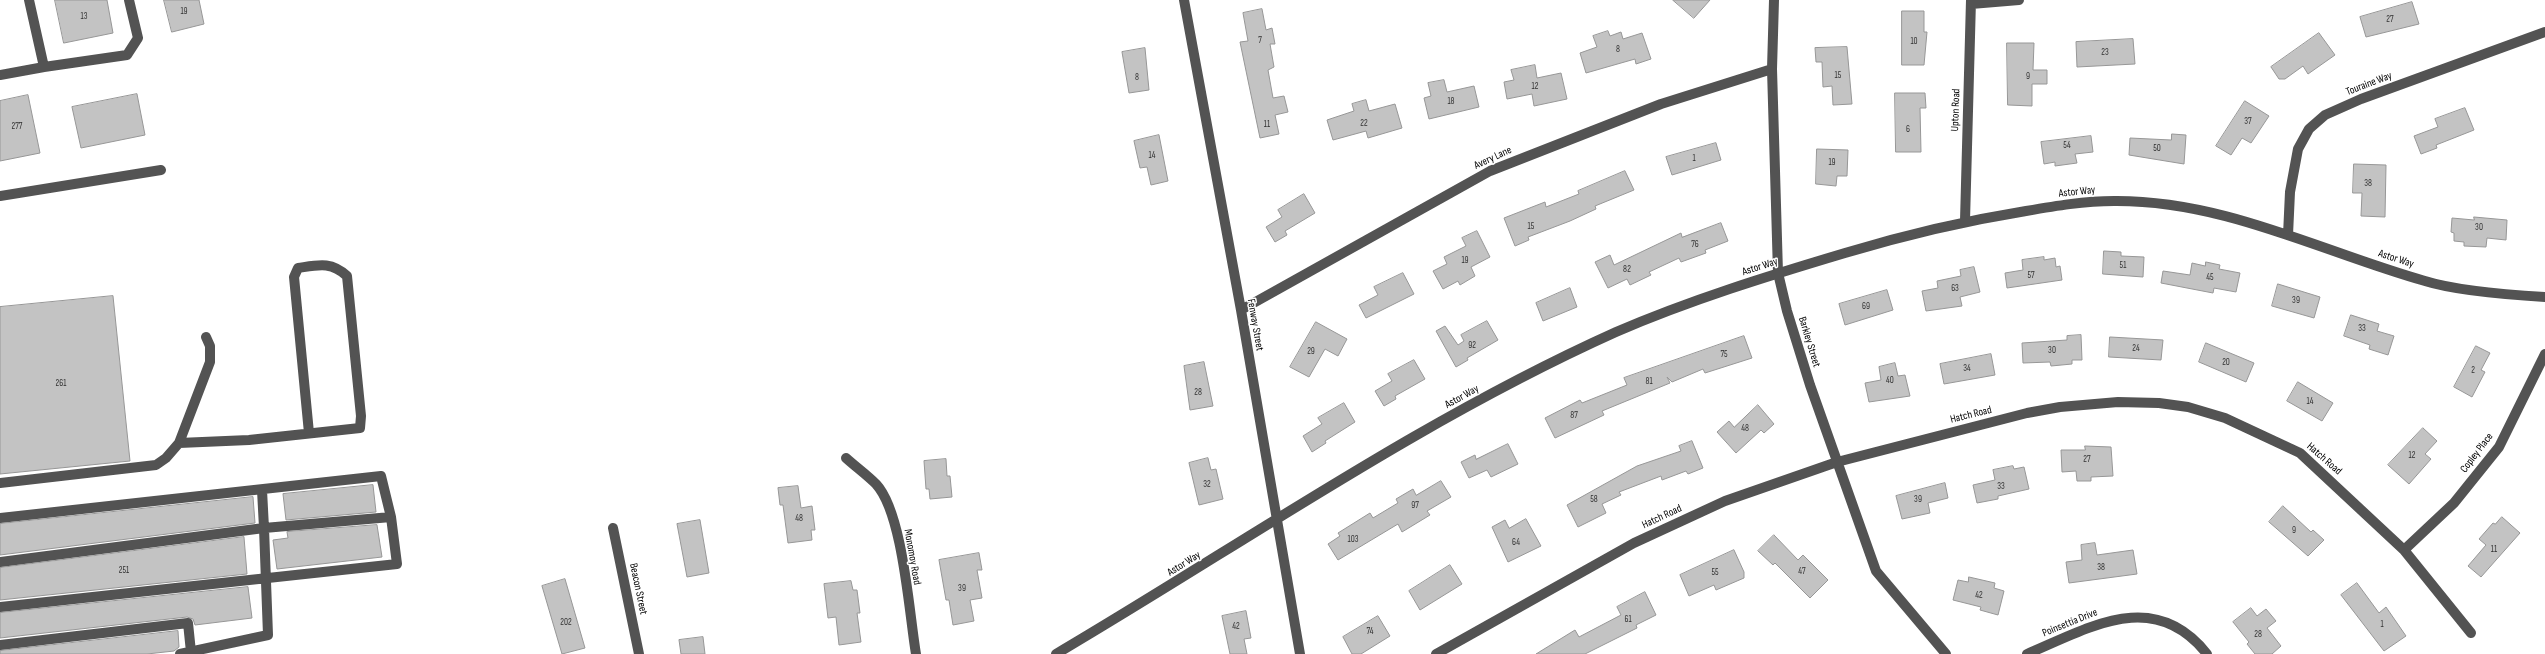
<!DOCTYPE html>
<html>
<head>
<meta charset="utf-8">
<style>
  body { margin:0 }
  canvas { display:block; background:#fff }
</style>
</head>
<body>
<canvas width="2545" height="654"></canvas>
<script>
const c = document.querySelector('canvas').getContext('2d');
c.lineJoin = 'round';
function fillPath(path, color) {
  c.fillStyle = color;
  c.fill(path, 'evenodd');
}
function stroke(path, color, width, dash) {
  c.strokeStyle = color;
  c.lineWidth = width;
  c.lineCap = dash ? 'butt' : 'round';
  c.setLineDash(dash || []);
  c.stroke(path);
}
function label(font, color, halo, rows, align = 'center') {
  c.font = font + ' "Sofia Sans Condensed",sans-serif';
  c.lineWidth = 3;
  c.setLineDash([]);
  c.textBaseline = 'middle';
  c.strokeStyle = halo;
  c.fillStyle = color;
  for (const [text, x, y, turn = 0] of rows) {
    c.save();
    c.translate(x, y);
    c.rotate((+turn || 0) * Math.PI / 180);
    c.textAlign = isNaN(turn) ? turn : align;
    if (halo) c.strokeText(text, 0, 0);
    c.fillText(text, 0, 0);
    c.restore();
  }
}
const building = new Path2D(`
  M55,0H107L113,33L64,43Z
  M164,0H199L204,24L172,32Z
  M1673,0H1710L1694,18Z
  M2412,2L2419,24L2366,37L2360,17Z
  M1262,9L1266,30L1272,28L1275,44H1270L1274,67L1268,70L1273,98L1284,96L1288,112L1275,115L1279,134L1260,138L1240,42L1248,41L1243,13Z
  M1902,11H1924V32H1927L1924,65H1902Z
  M1608,31L1610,36L1621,32L1623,39L1642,33L1651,59L1636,64L1635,59L1586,73L1580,53L1597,47L1593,36Z
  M2319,33L2335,55L2308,74L2303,66L2285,79H2279L2271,67Z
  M2133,39L2135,64L2077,67L2076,42Z
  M2007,43H2034L2033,70H2047V84H2032V106L2008,105Z
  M1847,47L1852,104L1833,105L1832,86L1823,87L1822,62H1816L1815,48Z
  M1145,48L1149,90L1129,93L1122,52Z
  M1535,65L1537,78L1561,73L1567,99L1534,106L1532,94L1507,99L1504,82L1514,80L1511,70Z
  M1444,80L1447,92L1474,86L1479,107L1429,119L1424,98L1431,96L1428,83Z
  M1895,93H1925L1926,108H1920L1921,152H1896Z
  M137,94L145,135L81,148L72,107Z
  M28,95L40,153L0,161V101Z
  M1366,100L1369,111L1395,104L1402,128L1368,138L1366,131L1333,140L1327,120L1354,111L1352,104Z
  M2245,101L2269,116L2251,143L2242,138L2231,155L2216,146Z
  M2465,108L2474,130L2436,145L2437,148L2421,154L2414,136L2438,127L2435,119Z
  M2172,134L2186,135L2184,164L2129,155L2130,138L2171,140Z
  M1159,135L1168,181L1151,185L1147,167L1140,168L1134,141Z
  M2091,136L2093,152L2075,154L2077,163L2055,166V162L2044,164L2041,142Z
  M1716,143L1721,160L1672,175L1666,157Z
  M1817,149L1848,150L1847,176H1837L1836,186L1816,184Z
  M2354,164L2386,165L2385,217L2361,216L2362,193H2353Z
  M1625,171L1634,190L1595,206L1596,209L1570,221L1528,237L1529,240L1515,246L1504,218L1545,202L1546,207L1579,194L1578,191Z
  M1304,194L1315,213L1285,231L1287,235L1275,242L1266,227L1282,217L1278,210Z
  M2474,217L2507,220L2506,240L2487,238L2486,247L2464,246V242L2454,241V233L2451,232L2452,218L2474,220Z
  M1721,223L1728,241L1705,250L1706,253L1681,262L1679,258L1649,272L1651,275L1630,285L1627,279L1608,288L1595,262L1610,255L1614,265L1681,233L1682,237Z
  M1477,231L1490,257L1471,267L1475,276L1460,285L1458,281L1443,289L1433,271L1447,264L1444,257L1466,246L1462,238Z
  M2104,251L2121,252V256L2144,257L2143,277L2103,274Z
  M2044,257V260L2055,258L2056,267L2060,266L2062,280L2007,288L2005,273L2023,270L2022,260Z
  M2206,262L2220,265L2219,269L2240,273L2236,292L2214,288L2213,293L2161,283L2163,271L2190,275L2192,263L2205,266Z
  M1974,267L1980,292L1960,297L1962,306L1926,311L1922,291L1938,288L1937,281L1961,276L1960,270Z
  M1403,273L1414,294L1366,318L1359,305L1378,295L1374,287Z
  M2278,284L2320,297L2314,318L2272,306Z
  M1570,288L1577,307L1543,321L1536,303Z
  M1887,290L1893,310L1845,325L1839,304Z
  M113,296L130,461L0,474V307Z
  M2351,315L2379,324L2377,331L2394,336L2388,355L2369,349L2370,345L2344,336Z
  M1487,321L1498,340L1467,358L1468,360L1456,367L1436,331L1445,326L1458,345L1464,341L1461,335Z
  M1316,322L1347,339L1338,356L1325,349L1309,377L1290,367Z
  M2081,335L2082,360H2072V364L2051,366L2050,362L2023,363L2022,343L2067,340V336Z
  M1744,336L1752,358L1705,373L1703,369L1672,382L1667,377L1670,383L1602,411L1604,415L1555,438L1545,418L1580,400L1582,403L1627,385L1624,378Z
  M2110,337L2163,340L2161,360L2109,357Z
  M2206,343L2254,363L2246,382L2199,362Z
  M2476,346L2490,353L2481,370L2485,372L2472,397L2454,387Z
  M1991,354L1995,375L1944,384L1940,364Z
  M1414,360L1425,379L1395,396L1396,399L1384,406L1375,391L1392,381L1388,374Z
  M1204,362L1213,406L1190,410L1184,366Z
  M1895,363L1898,376L1905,375L1910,396L1869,402L1865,383L1881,380L1879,367Z
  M2298,382L2333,403L2322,421L2287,401Z
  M1344,403L1355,422L1325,441L1326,443L1312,452L1303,436L1322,424L1318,418Z
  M1758,405L1774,424L1764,433L1761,430L1736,453L1717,432L1729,421L1734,427Z
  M2423,428L2437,441L2425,454L2431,459L2409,484L2388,465Z
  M1692,441L1703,468L1688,474L1686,471L1662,480L1661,476L1619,492L1621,495L1602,504L1606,513L1578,527L1567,505L1637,466L1681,451L1679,446Z
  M1508,444L1518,464L1491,477L1487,470L1469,478L1461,462L1475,455L1476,459Z
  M2085,446L2111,447L2113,476L2091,477V481H2077L2076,471L2062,472L2061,450H2085Z
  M1208,458L1211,470L1216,469L1223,499L1199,505L1189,463Z
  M946,459L947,476H950L952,497L930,499L929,489H926L924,461Z
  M2013,466L2014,469L2024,467L2029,489L1998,496V499L1977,503L1973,485L1995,480L1993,470Z
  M1441,481L1451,497L1427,511L1430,515L1402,532L1398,524L1338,560L1328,544L1340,536L1338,533L1370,513L1373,518L1398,503L1396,499L1413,489L1416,495Z
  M1945,483L1948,498L1928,503L1930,513L1902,519L1896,496Z
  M373,485L376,512L286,520L283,494Z
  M798,486L801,508L812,506L815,530H811L812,540L788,543L783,505H780L778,488Z
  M253,497L255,523L0,555V524Z
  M2283,506L2311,532L2313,530L2324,540L2308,556L2269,522Z
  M2502,517L2520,533L2481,577L2468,566L2486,545L2479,539L2493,523L2495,524Z
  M1526,519L1541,546L1508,562L1492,527L1505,520L1509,528Z
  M700,520L709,573L687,577L677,524Z
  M377,525L382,557L277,569L273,540L288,538L287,532Z
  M1774,535L1798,560L1803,555L1828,580L1810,598L1775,563L1773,565L1758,551Z
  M244,537L247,574L0,600V568Z
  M2095,543L2097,555L2133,550L2137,574L2069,583L2066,562L2082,560L2081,545Z
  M1734,550L1744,572V578L1716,590L1714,585L1689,596L1680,575Z
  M979,553L982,570H977L982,598L970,600L974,621L953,625L949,600H946L939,560Z
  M1450,565L1462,584L1420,610L1409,591Z
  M1969,577L1995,583L1994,588L2004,591L1998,615L1980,610L1981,607L1953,600L1958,580L1968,582Z
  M565,579L585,648L562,654L542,586Z
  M851,581L853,590H857L860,613H857L861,642L839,645L836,617L828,618L824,584Z
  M2357,583L2379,613L2386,607L2406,636L2384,651L2341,595Z
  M248,587L252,618L195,625L193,619L187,617L0,638V613Z
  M1645,592L1656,615L1636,625L1637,628L1585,654H1536L1575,630L1579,637L1621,615L1617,607Z
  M2251,608L2257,616L2266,609L2276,621L2267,628L2281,646L2272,654H2255L2247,644L2249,642L2233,622Z
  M1246,611L1251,638L1244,639L1247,654H1230L1222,616Z
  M1378,616L1390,636L1361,654H1352L1343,637Z
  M178,631L179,647L174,651L147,654H0V651Z
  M703,637L705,654H681L679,640Z`);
fillPath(building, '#c3c3c3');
stroke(building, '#979797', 1);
stroke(new Path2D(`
  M29,0L44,67L127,55L138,38L129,0
  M1184,0L1241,310L1300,654
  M1774,0L1772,69L1778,273L1787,311L1810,385L1876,571L1946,654
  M1971,4L2019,0
  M0,75L44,67
  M0,196L161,170
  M1965,221L1971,0
  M2288,235L2290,192L2298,149L2309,129L2325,115L2361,99L2545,32
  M1241,310L1490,171L1661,104L1772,69
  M179,443L249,440L360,428L361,416L347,276C331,261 318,265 298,268L294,277L309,433
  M846,458C856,467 867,475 876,484C903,513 909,613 916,654
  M0,483L156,465L166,458L179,443L210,362V346L206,337
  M0,518L381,476L391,517
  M613,528L639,654
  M2404,550L2454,503L2499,447L2545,354
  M0,562L264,528L262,490
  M0,607L397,564L391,517L264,528L268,635L180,654
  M0,645L188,623L191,652
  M1056,654C1241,545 1420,420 1616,332C1690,300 1768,276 1845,253C1905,235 1964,221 2026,211C2055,206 2084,201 2114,201C2224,200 2322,252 2425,281C2457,291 2511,295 2545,297
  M1436,654L1634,543L1725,501L1837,462L2027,413L2060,407L2118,402L2159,403L2188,407L2225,418L2300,453L2404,550L2471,633
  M2027,654C2089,628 2154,587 2207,654`), '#535353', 10);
label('9px', '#313131', null, [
  ["19",184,12],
  ["13",84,17],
  ["27",2390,20],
  ["7",1260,41],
  ["10",1914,42],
  ["8",1618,50],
  ["23",2105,53],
  ["15",1838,76],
  ["9",2028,77],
  ["8",1137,78],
  ["12",1535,87],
  ["18",1451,102],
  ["37",2248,122],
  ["22",1364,124],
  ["11",1267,125],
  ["277",17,127],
  ["6",1908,130],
  ["54",2067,146],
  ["50",2157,149],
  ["14",1152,156],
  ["1",1694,159],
  ["19",1832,163],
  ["38",2368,184],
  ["15",1531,227],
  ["30",2479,228],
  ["76",1695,245],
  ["19",1465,261],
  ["51",2123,266],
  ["82",1627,270],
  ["57",2031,276],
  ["45",2210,278],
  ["63",1955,289],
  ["39",2296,301],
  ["69",1866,307],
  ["33",2362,329],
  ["92",1472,346],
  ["24",2136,349],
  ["30",2052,351],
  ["29",1311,352],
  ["75",1724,355],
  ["20",2226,363],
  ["34",1967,369],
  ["2",2473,371],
  ["40",1890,381],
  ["81",1649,382],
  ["261",61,384],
  ["28",1198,393],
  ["14",2310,402],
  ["87",1574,416],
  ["48",1745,429],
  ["12",2412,456],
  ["27",2087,460],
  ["32",1207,485],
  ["33",2001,487],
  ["58",1594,500],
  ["39",1918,500],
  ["97",1415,506],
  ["48",799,519],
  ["9",2294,531],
  ["103",1353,540],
  ["64",1516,543],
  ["11",2494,550],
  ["38",2101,568],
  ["251",124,571],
  ["47",1802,572],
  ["55",1715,573],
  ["39",962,589],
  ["42",1979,596],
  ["61",1628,620],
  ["202",566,623],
  ["1",2382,625],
  ["42",1236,627],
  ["74",1370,632],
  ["28",2258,635]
]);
label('11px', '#000', '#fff', [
  ["Touraine Way",2369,84,-21],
  ["Upton Road",1956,110,-88],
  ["Avery Lane",1493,158,-25],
  ["Astor Way",2077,192,-6],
  ["Astor Way",2396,259,18],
  ["Astor Way",1760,267,-18],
  ["Fenway Street",1255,325,80],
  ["Barkley Street",1809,342,73],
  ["Astor Way",1462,397,-29],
  ["Hatch Road",1971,415,-14],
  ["Copley Place",2477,453,-53],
  ["Hatch Road",2324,459,41],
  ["Hatch Road",1662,517,-25],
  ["Monomoy Road",912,557,80],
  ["Astor Way",1184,564,-32],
  ["Beacon Street",638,589,78],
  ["Poinsettia Drive",2070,623,-22]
]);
</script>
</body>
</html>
